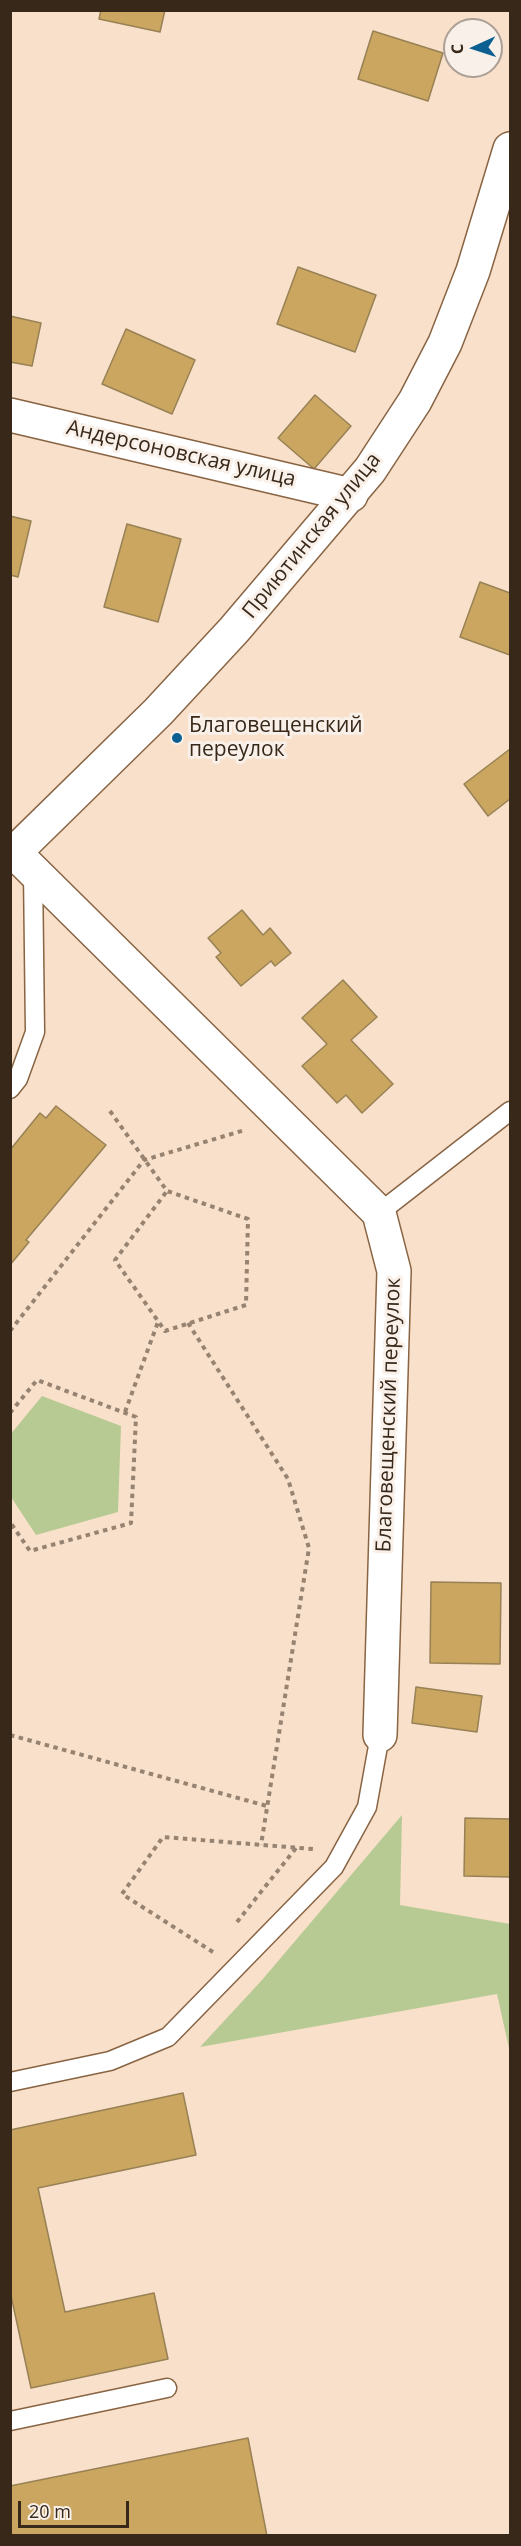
<!DOCTYPE html>
<html>
<head>
<meta charset="utf-8">
<style>
  body { margin:0 }
  #map { position:relative; width:521px; height:2546px; overflow:hidden; background:#f9e0ca; font-family:"Open Sans",sans-serif }
  canvas { display:block }
  .frame { position:absolute; inset:0; border:12px solid #38281a; pointer-events:none }
  .north { position:absolute; left:443px; top:18px; width:60px; height:60px; box-sizing:border-box; background:#f9f0e9; border:2px solid #aca096; border-radius:50%; rotate:267deg; font-size:16px; font-weight:700; line-height:24px; text-align:center; color:#38281a }
  .north::after { content:''; display:block; margin:auto; width:21px; height:27px; background:#0c6091; clip-path:polygon(50% 0,100% 100%,50% 72%,0 100%) }
  .scale { position:absolute; left:18px; top:2501px; width:111px; height:27px; box-sizing:border-box; border:3px solid #38281a; border-top:0; padding-left:8px; font-size:18px; line-height:21px; white-space:nowrap; color:#38281a; -webkit-text-stroke:4px #f9f0e9; paint-order:stroke }
</style>
</head>
<body>
<div id="map">
<canvas width="521" height="2546"></canvas>
<div class="frame"></div>
<div class="north">С</div>
<div class="scale">20 m</div>
</div>
<script>
const c = document.querySelector('canvas').getContext('2d');
c.lineJoin = 'round';
function fillPath(path, color) {
  c.fillStyle = color;
  c.fill(path, 'evenodd');
}
function stroke(path, color, width, dash) {
  c.strokeStyle = color;
  c.lineWidth = width;
  c.lineCap = dash ? 'butt' : 'round';
  c.setLineDash(dash || []);
  c.stroke(path);
}
function label(font, color, halo, rows, align = 'center') {
  c.font = font + ' "Open Sans",sans-serif';
  c.lineWidth = 6;
  c.setLineDash([]);
  c.textBaseline = 'middle';
  c.strokeStyle = halo;
  c.fillStyle = color;
  for (const [text, x, y, turn = 0] of rows) {
    c.save();
    c.translate(x, y);
    c.rotate((+turn || 0) * Math.PI / 180);
    c.textAlign = isNaN(turn) ? turn : align;
    if (halo) c.strokeText(text, 0, 0);
    c.fillText(text, 0, 0);
    c.restore();
  }
}
fillPath(new Path2D(`
  M42,1396L121,1426L118,1512L36,1535L11,1497L10,1435Z
  M402,1815L400,1905L510,1924V2053L497,1994L200,2047L262,1980Z`), '#b8ca93');
const building = new Path2D(`
  M101,10H165L160,32L99,19Z
  M373,31L443,53L428,101L358,79Z
  M298,267L376,295L355,352L277,324Z
  M10,316L41,323L32,366L10,362Z
  M126,329L195,360L172,414L102,384Z
  M315,395L351,426L314,469L278,438Z
  M10,516L31,521L18,577L10,575Z
  M127,524L181,539L158,622L104,607Z
  M480,582L510,593V655L460,637Z
  M510,749V799L488,816L464,784Z
  M242,910L263,935L270,928L291,953L275,966L271,961L241,986L216,957L221,953L208,938Z
  M343,980L377,1017L351,1040L393,1084L362,1113L346,1095L337,1103L302,1066L327,1044L302,1018Z
  M56,1106L106,1145L26,1240L29,1242L10,1265V1150L40,1113L46,1118Z
  M431,1582L501,1583L500,1664L430,1663Z
  M416,1687L482,1696L477,1732L412,1723Z
  M465,1818L510,1819V1877L464,1876Z
  M183,2093L196,2155L38,2188L65,2312L154,2293L168,2359L31,2388L10,2291V2130Z
  M248,2438L267,2536H10V2486Z`);
fillPath(building, '#caa660');
stroke(building, '#988155', 1.5);
const service = new Path2D(`
  M10,1089L18,1079L35,1032L33,871
  M379,1213L510,1111
  M10,2082L110,2061L168,2037L334,1867L367,1807L380,1735
  M10,2421L167,2388`);
const minor = new Path2D(`
  M10,415L351,495
  M15,853L379,1213L394,1271L380,1735`);
const tertiary = new Path2D(`
  M10,857L158,712L234,630L370,470L415,401L445,343L473,271L510,149`);
stroke(service, '#886443', 21);
stroke(minor, '#886443', 36);
stroke(tertiary, '#886443', 36);
stroke(new Path2D(`
  M110,1111L167,1191L248,1219L246,1305L165,1331L115,1260L167,1191
  M188,1323L288,1479L309,1548L261,1845
  M10,1331L144,1160L245,1130
  M125,1412L158,1322
  M10,1413L37,1380L136,1417L131,1523L30,1551L10,1522
  M10,1735L267,1806
  M237,1922L296,1848
  M213,1952L122,1894L163,1837L313,1849`), '#978371', 4, [4.5, 4.5]);
stroke(service, '#fff', 18);
stroke(minor, '#fff', 33);
stroke(tertiary, '#fff', 33);
for (const [x, y, r, color] of [
  [177,738,6,"#0c6091"]
]) {
  const dot = new Path2D();
  dot.arc(x, y, r, 0, 2 * Math.PI);
  c.fillStyle = color;
  c.fill(dot);
  stroke(dot, '#f9f0e9', 2);
}
label('21px', '#38281a', '#f9f0e9', [
  ["Андерсоновская улица",181,454,13],
  ["Приютинская улица",312,536,-51],
  ["Благовещенский переулок",389,1415,-88]
]);
label('21px', '#38281a', '#f9f0e9', [
  ["Благовещенский",189,726],
  ["переулок",189,750]
], 'left');
</script>
</body>
</html>
